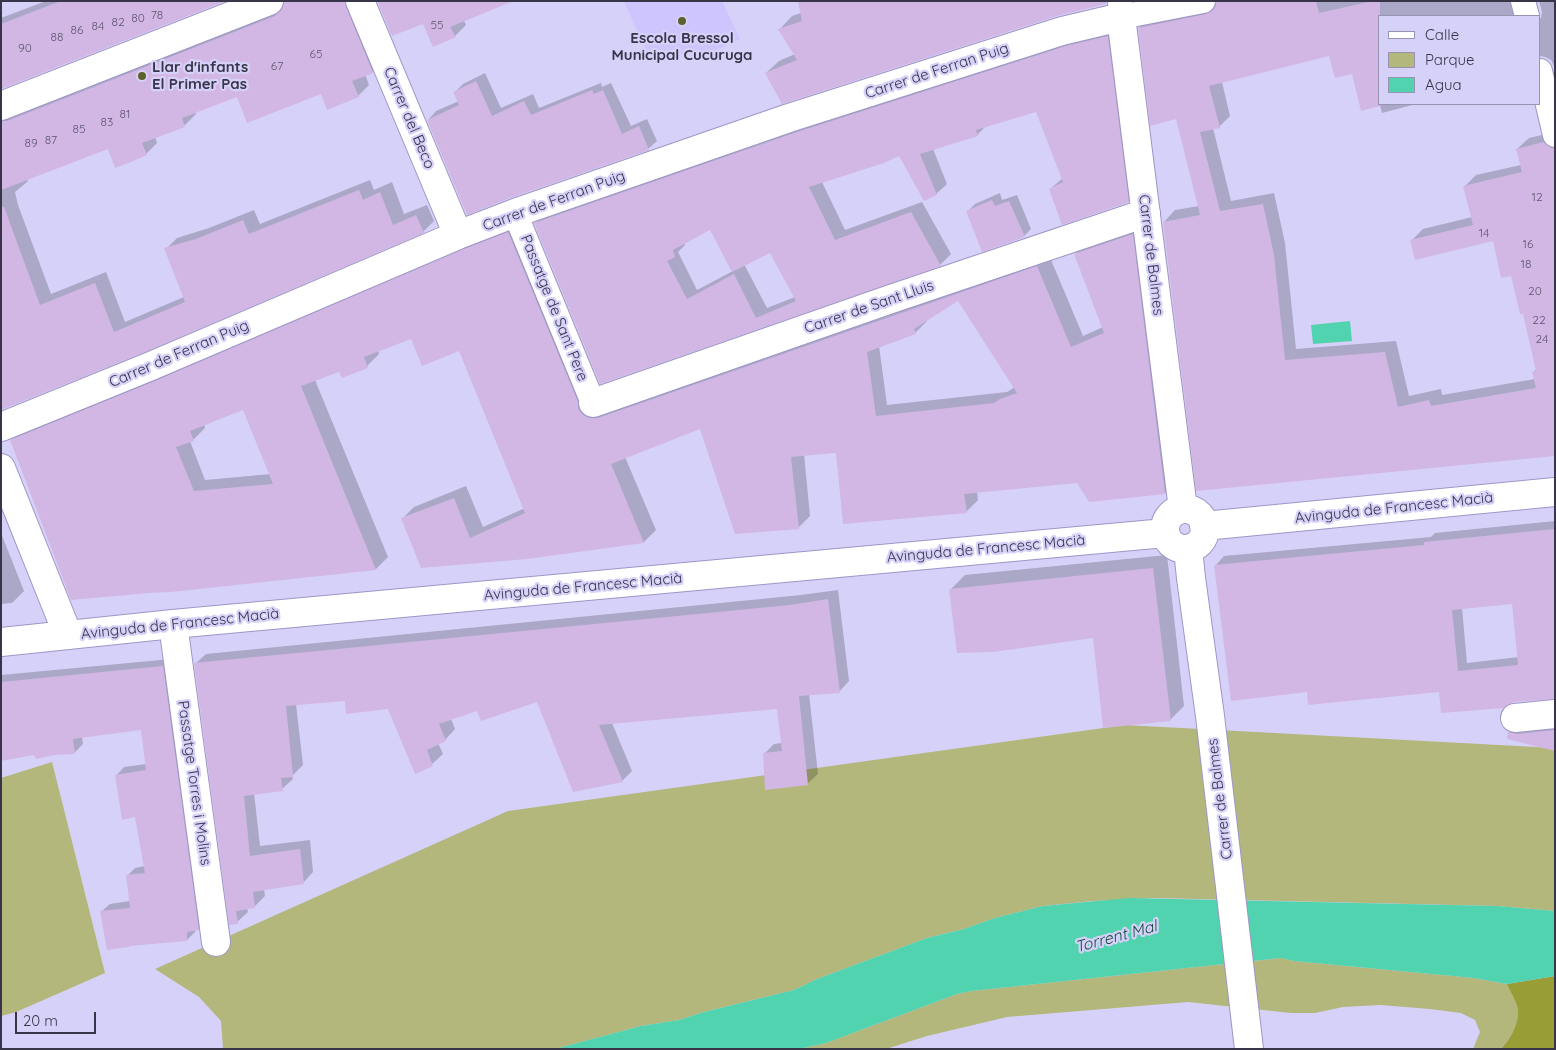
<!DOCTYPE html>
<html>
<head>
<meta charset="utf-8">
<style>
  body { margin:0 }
  #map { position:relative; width:1556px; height:1050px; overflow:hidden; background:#d6d1f9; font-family:Quicksand,sans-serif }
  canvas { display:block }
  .frame { position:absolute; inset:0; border:2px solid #383549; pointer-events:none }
  .legend { position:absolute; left:1378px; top:15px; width:162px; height:90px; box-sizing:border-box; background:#d6d1f9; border:1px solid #9793b3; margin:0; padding:6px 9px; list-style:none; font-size:15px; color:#383549 }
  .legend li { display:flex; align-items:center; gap:10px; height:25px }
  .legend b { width:25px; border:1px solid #9793b3 }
  .scale { position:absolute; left:15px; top:1012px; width:81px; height:22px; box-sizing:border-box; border:2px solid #383549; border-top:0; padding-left:6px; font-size:15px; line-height:18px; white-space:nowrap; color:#383549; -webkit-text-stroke:4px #d6d1f9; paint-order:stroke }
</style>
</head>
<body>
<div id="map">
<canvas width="1556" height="1050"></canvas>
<div class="frame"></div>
<ul class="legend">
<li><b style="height:6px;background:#fff"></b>Calle</li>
<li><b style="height:14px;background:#b3b77b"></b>Parque</li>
<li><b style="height:14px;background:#52d3af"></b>Agua</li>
</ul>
<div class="scale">20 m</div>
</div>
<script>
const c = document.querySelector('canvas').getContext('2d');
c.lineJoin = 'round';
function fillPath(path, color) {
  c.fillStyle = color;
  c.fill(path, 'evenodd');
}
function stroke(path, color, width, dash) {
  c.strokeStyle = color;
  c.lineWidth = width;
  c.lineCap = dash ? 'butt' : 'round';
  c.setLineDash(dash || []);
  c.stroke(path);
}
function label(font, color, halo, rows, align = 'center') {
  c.font = font + ' Quicksand,sans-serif';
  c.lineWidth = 4.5;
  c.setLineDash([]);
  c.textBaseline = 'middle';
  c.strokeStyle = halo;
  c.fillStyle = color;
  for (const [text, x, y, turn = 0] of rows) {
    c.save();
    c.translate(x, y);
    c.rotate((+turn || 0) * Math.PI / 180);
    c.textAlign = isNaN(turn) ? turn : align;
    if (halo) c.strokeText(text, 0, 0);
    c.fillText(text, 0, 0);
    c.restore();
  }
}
fillPath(new Path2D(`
  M625,1H722L740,39L695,60L690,50L663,63L661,59L652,63L624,2Z`), '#cec5fe');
fillPath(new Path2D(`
  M1125,725L1555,748V911L1497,906L1154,898L1093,901L1043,906L995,918L964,929L927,938L817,979L794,990L704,1012L679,1020L641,1026L555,1049H223L221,1021L199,997L155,969L508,811Z
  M52,762L105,973L16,1012L1,1016V778Z
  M1281,958L1294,961L1474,978L1507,984C1511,991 1516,998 1517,1006C1521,1020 1511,1039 1501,1049H1473L1480,1032L1475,1020L1461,1013L1430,1009L1380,1005L1343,1007L1315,1013H1291L1188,1002L1007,1017L927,1036L886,1049H799L826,1043L957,994L971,991Z`), '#b3b77b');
fillPath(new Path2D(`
  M1555,976V1049H1501C1511,1039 1521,1020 1517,1006C1515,998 1510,991 1507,984Z`), '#999d36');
fillPath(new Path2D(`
  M1350,321L1352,341L1313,344L1311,325Z
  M1129,898L1497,906L1555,911V976L1507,984L1474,978L1294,961L1281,958L971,991L957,994L826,1043L799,1049H555L641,1026L679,1020L704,1012L794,990L817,979L927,938L964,929L995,918L1043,906Z`), '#52d3af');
fillPath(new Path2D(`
  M46,1H222L1,88V18Z
  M286,1H359L383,61L372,72L365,74L369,85L358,96L322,93L238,95L195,112L196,114L185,125L155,137L157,143L146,154L109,148L27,179L28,181L15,192L18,205L51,294L106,272L125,322L184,297L166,249L177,238L209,228L254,210L260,224L370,180L374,190L392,182L404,214L427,205L434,221L423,232L1,408V106L19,110L285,6Z
  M1103,1L766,73L779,61L795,54L780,29L792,16L801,13Z
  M1217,1H1523L1532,16H1380V104H1416L1382,113L1380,105L1362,109L1353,73L1330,55L1222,82L1230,116L1219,127L1213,128L1231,201L1274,193L1285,243L1296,349L1396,341L1409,396L1441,389L1442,395L1535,379L1533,372L1537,369L1524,312L1512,275L1494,240H1412L1423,229L1472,217L1465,186L1476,175L1521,165L1517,149L1529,138L1555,132V455L1198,489L1164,222L1175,210L1199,206L1177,118L1139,28L1151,17L1217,4Z
  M1539,1H1555V68L1551,60L1545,57L1540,56V18H1541L1542,12Z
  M464,21L466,25L455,36L423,22Z
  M1118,27L1139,191L1128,201L1050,189L1063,178L1037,111L987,125L977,135L933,149L947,184L936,194L900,155L822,182L845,230L922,202L951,254L940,265L601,382L535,223L546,213L806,123ZM710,228L733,271L697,290L678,252L685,245L684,243ZM771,252L795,297L767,308L744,264Z
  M485,73L501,108L533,94L539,108L601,83L602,87L611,83L631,126L647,119L657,141L648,149L428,120L436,111L459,101L455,92L463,84Z
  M1000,193L1002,200L1017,195L1031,229L1024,236L968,211L975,204Z
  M520,221L589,390L1049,255L1083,336L1103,327L1075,254L1087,242L1144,223L1176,482L1164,494L1077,482L977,491L978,500L966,512L837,452L804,454L810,516L798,528L701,427L625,457L656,530L644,542L527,557L402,519L414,507L466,486L483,527L525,508L459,349L412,337L378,350L379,354L367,366L340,370L315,380L388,557L376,569L171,591L12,440L24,428ZM958,299L1015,387L1007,392L887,405L879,346L915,333L927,321L926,319ZM244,408L271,474L205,480L190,441L193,440L205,428L204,424Z
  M1555,521V697L1440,690H1308L1215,566L1224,556L1431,537L1435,533ZM1514,603L1519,657L1467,663L1462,608Z
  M1,533L24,591L12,603L1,604Z
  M1167,555L1184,706L1170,720L1094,637L951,589L965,575Z
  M838,590L849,681L839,692L809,694L818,774L807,784L764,754L774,744L782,743L778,708L612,723L632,771L622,781L538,700L477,709L451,719L455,729L445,740L438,743L443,754L432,764L389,707L346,700L296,704L303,765L292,776L293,779L282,789L254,793L260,846L310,840L313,872L303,883L264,889L265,896L255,906L247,908L248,912L237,922L195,664L206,654L801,595Z
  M171,659L206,921L198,929L195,930V932L187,940L101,912L110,904L130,901L127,876L135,868L145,866L136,815L116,776L124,767L146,764L142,728L82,737L83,744L74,753L35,754L1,759V675Z
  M1555,722V749L1509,733L1519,723Z`), '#0003');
fillPath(new Path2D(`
  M61,1H226L1,89V24Z
  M284,1H345L346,7L373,73L352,81L359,97L327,110L321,94L247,123L237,97L182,118L185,127L142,143L147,155L131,162L115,168L108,149L1,190V121H7L275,16L281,10Z
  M377,1H511V2L450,27L456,37L433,47L423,24L392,36Z
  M798,1H1106V4L1057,16L782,104L765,73L797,60L778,29L802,21Z
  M1216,1H1316L1319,13L1373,1H1380V106L1361,111L1352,74L1335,78L1329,56L1209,86L1220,128L1200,132L1220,211L1263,204L1274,255L1285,360L1385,352L1398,407L1429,400L1431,406L1536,388L1532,372L1536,371L1523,314H1520L1511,276L1501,278L1493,241L1415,260L1410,240L1473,225L1463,186L1522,172L1516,149L1544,142L1551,148H1555V456L1196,491L1163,222L1200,215L1176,119L1150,126L1138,28L1206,14L1212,11L1216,6Z
  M1108,36L1129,202L1062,225L1049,189L1063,182L1036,112L976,130L978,136L920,154L937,195L924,201L899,156L884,163L809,187L835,240L911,212L941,266L600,384L534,223L794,133L1066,46ZM710,230L732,272L770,253L796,301L756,318L734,274L687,299L667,261L675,257L673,250Z
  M476,81L492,116L524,101L531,115L592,90L594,94L603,90L622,134L639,126L649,150L510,198L467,215L427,120L459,105L453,92Z
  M359,190L363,200L380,192L393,225L416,215L424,233L145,352L1,410V207H4L40,305L95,283L114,332L185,302L164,248L196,239L243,220L249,234Z
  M992,200L995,206L1009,201L1025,237L982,252L966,211Z
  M508,232L578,402V409L583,415L591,418H598L1037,266L1071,347L1104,333L1074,254L1133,234L1165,494L1089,502L1077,483L964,494L967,513L843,524L836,453L791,457L799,529L735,534L700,429L611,464L644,543L527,559L421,568L401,518L454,498L470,538L525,513L459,351L422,366L411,339L364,357L368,368L342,378L339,372L301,386L376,570L171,592L149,593L71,600L10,440L157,380L464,249ZM958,301L1017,393L1000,399L994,403L876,416L867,352L916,334L914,329ZM243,410L273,484L194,491L176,447L194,441L190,431Z
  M1555,529V699L1513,702L1504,708L1441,713L1439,692L1308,705L1307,692L1231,701L1214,565L1424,545V542ZM1512,604L1518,665L1458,671L1452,610Z
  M1153,568L1171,721L1103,728L1093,638L993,652L957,653L949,589Z
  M828,599L840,693L799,696L808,785L765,790L763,753L782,751L777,709L599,725L623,782L573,792L537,702L481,721L477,711L439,724L446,741L427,750L433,766L415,774L388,709L346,714L345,701L286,706L293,777L281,778L283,791L244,796L250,856L300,849L304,884L253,892L255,908L236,911L238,924L229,925L194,663L790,605Z
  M163,666L199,930L187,932V941L129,946V947L107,950L100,911L130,908L126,875L145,873L135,817L122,820L115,775L146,770L141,730L73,739L75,754L55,755L36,759L34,755L1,761V682Z
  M1555,730V751L1507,739L1508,732L1517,734Z`), '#d2b7e4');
const pedestrian = new Path2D(`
  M1120,1L1121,17L1203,1
  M1523,1L1527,16
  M1540,71L1555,135
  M515,213L593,403`);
const minor = new Path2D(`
  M360,1L458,235
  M1,106L269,1
  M593,403L891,299L1146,213
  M1,427L151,366L458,235L515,213L789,118L1062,31L1121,17L1183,509
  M1,468L68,635
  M1188,549L1191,578L1210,716L1249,1049
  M173,624L216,942
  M1515,718L1555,714`);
const tertiary = new Path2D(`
  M1165 529a20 20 0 1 1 40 0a20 20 0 1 1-40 0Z
  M1204,526L1555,492
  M1,642L173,624L1165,533`);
stroke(pedestrian, '#9e96c6', 26);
stroke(minor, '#9e96c6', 30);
stroke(tertiary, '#9e96c6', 30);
stroke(pedestrian, '#fff', 24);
stroke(minor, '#fff', 28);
stroke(tertiary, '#fff', 28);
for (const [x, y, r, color] of [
  [682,21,5,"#5d602d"],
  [142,76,5,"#5d602d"]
]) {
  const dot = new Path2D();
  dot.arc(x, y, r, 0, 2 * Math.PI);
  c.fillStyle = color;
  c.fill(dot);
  stroke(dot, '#d6d1f9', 2);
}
label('12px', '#5e5670', null, [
  ["78",157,15],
  ["80",138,18],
  ["82",118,22],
  ["55",437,25],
  ["84",98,26],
  ["86",77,30],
  ["88",57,37],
  ["90",25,48],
  ["65",316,54],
  ["67",277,66],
  ["81",125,114],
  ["83",107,122],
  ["85",79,129],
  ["87",51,140],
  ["89",31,143],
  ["12",1537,197],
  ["14",1484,233],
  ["16",1528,244],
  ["18",1526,264],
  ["20",1535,291],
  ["22",1539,320],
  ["24",1542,339]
]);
label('bold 15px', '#383549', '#d6d1f9', [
  ["Escola Bressol",682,38],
  ["Municipal Cucuruga",682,55],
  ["Llar d'infants",152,67,"left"],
  ["El Primer Pas",152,84,"left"]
]);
label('15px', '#383549', '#d6d1f9', [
  ["Carrer de Ferran Puig",937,71,-18],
  ["Carrer del Beco",409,118,67],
  ["Carrer de Ferran Puig",554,201,-20],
  ["Carrer de Balmes",1151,255,83],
  ["Carrer de Sant Lluis",869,307,-19],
  ["Passatge de Sant Pere",554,308,68],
  ["Carrer de Ferran Puig",179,354,-23],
  ["Avinguda de Francesc Macià",1394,508,-6],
  ["Avinguda de Francesc Macià",986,549,-5],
  ["Avinguda de Francesc Macià",583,587,-5],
  ["Avinguda de Francesc Macià",180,624,-6],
  ["Passatge Torres i Molins",194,783,82],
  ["Carrer de Balmes",1220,799,-97]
]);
label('italic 16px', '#164c3d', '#d6d1f9', [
  ["Torrent Mal",1116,937,-15]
]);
</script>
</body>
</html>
